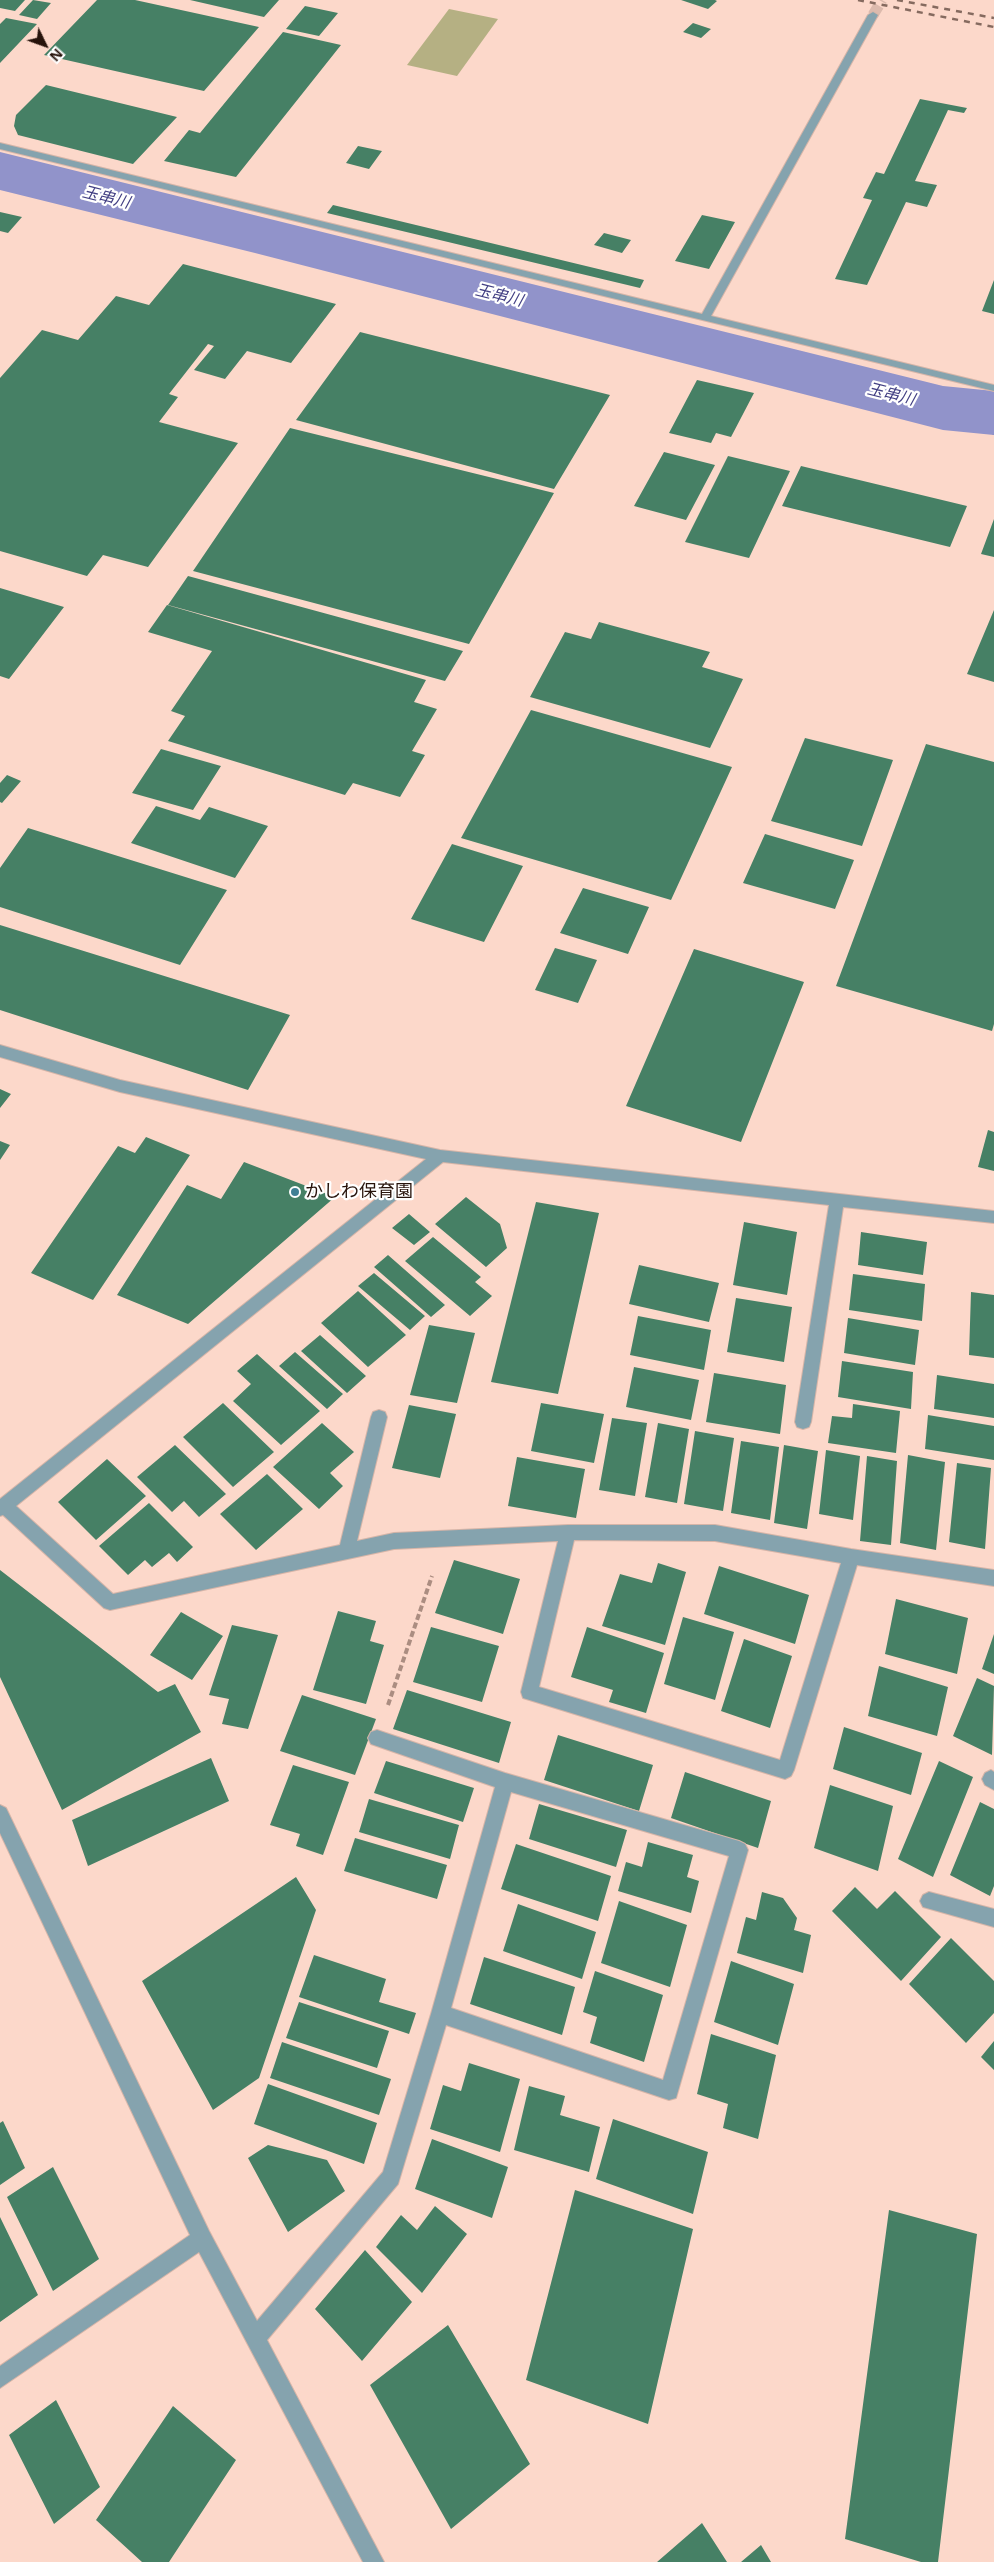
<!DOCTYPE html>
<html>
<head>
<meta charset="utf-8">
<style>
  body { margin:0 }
  #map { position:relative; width:994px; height:2562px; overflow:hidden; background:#fcd8ca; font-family:"Noto Sans",sans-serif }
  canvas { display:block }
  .north { position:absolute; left:20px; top:20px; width:50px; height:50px; -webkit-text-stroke:4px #fff; paint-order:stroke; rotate:132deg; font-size:14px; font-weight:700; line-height:20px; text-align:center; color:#27130b }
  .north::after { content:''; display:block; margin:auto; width:18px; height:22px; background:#27130b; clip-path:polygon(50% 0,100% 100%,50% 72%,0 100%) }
</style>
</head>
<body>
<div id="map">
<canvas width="994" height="2562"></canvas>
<div class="north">N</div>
</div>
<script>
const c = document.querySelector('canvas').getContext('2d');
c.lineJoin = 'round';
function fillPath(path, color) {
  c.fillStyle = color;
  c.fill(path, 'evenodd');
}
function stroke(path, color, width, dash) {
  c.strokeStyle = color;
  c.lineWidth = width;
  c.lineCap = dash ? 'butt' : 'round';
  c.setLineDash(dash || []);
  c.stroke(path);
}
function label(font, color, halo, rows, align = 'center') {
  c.font = font + ' "Noto Sans","Noto Sans JP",sans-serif';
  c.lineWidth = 4.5;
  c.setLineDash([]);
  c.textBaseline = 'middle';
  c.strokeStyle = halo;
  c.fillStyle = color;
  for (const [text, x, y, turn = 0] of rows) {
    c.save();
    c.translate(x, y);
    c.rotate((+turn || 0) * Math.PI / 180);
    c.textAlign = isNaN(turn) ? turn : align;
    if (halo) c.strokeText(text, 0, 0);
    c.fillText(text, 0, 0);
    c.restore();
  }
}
fillPath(new Path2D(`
  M449,9L498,19L457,76L407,65Z`), '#b5b083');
fillPath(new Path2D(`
  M943,404L994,427V435L939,410V406Z`), '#716d91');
fillPath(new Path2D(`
  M0,152L943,386L994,391V435L943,430L255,253L0,190Z`), '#9193ca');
fillPath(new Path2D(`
  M0,0H25L15,11L0,8Z
  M33,0L51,3L37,19L19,15Z
  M97,0H135L259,27L204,91L44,55Z
  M190,0H279L264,17Z
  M681,0H715L717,1L708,9Z
  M305,6L338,13L319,36L286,29Z
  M6,18L37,24L0,63V24Z
  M693,23L711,29L701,38L683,32Z
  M283,32L341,45L236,177L164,161L189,130L200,133Z
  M46,85L177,117L133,164L18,135L14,126L16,115Z
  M920,99L967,108L964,113L948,110L915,181L937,185L927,207L906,202L867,285L835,279L872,200L863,198L876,172L884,174Z
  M358,146L382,151L369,169L346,163Z
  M333,205L644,280L640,288L327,213Z
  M0,212L22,217L8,233L0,231Z
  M702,215L735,222L709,269L675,261Z
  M604,233L631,240L622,253L594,245Z
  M183,264L336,304L291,363L247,351L225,379L194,370L214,346L208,344L169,394L178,397L159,422L238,443L148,567L103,555L87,576L0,551V378L42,330L78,340L116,296L149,305Z
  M994,280V314L982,311Z
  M360,332L610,395L554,489L296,420Z
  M697,380L754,393L731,437L716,433L711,443L669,433Z
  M290,428L554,493L469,644L193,571Z
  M664,452L715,465L686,520L634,506Z
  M728,456L790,471L749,558L685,542Z
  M801,466L967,506L950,547L782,506Z
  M994,519V557L981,554Z
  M188,576L463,651L445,681L168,605Z
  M0,588L64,607L9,679L0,676Z
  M167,605L426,680L414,702L437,709L412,751L425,755L400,797L353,783L345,795L168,741L185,716L171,711L212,651L148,632Z
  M994,610V682L967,674Z
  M599,622L710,652L702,667L743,679L710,748L530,697L565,632L591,639Z
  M531,710L732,767L671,900L461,838Z
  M805,738L893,760L862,846L771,821Z
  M926,744L994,762V1024L992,1031L836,986Z
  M161,749L221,766L193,810L132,793Z
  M7,775L21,781L2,803L0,802V783Z
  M156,806L200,820L209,807L268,826L235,878L131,843Z
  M28,828L227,890L180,965L0,907V868Z
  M765,834L854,860L835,909L743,883Z
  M452,844L523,866L484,942L411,919Z
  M583,888L649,907L628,954L560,933Z
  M0,925L290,1015L248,1090L0,1010Z
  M555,948L597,960L578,1003L535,990Z
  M694,949L804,982L741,1142L626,1106Z
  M0,1089L11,1094L0,1108Z
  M988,1130L994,1132V1171L978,1167Z
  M146,1137L190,1155L93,1300L31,1273L118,1146L135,1153Z
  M0,1141L10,1145L0,1160Z
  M244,1162L335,1197L188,1324L117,1295L187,1185L221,1199Z
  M466,1197L500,1224L507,1248L486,1267L435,1224Z
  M536,1202L599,1213L558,1394L491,1382Z
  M409,1214L430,1232L414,1245L392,1228Z
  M744,1222L797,1232L787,1295L733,1285Z
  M861,1232L927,1242L923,1275L858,1265Z
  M433,1237L481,1277L475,1282L492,1296L470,1316L405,1261Z
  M388,1255L445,1305L431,1317L374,1267Z
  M639,1265L719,1283L709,1322L629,1304Z
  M374,1273L425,1316L410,1330L358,1286Z
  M853,1274L925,1284L922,1321L849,1310Z
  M358,1291L406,1335L368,1367L321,1323Z
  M971,1292L994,1295V1358L969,1355Z
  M736,1298L792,1307L784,1362L727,1352Z
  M638,1316L711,1330L704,1370L630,1355Z
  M848,1318L919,1330L915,1365L844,1353Z
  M429,1325L475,1333L457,1403L410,1395Z
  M320,1335L366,1376L347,1393L301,1351Z
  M295,1352L343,1394L327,1409L279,1366Z
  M257,1354L320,1411L281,1445L233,1401L251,1384L237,1371Z
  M842,1361L913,1372L911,1409L838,1397Z
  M634,1367L699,1380L691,1420L626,1407Z
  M714,1373L786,1385L780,1434L706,1422Z
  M937,1375L994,1384V1418L934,1409Z
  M223,1403L274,1452L233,1487L183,1437Z
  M541,1403L604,1414L594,1463L531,1451Z
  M853,1404L900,1411L896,1453L828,1443L832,1416L852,1418Z
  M409,1405L456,1414L440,1478L392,1468Z
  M928,1415L994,1426V1460L925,1449Z
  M612,1418L647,1423L635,1496L599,1490Z
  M322,1423L354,1452L330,1473L343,1486L319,1509L273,1467Z
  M658,1423L689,1429L677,1503L645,1497Z
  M695,1431L734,1438L723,1511L684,1504Z
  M741,1441L779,1447L770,1520L731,1513Z
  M175,1445L226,1494L199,1517L184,1501L172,1512L137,1477Z
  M784,1445L818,1451L807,1529L774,1523Z
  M826,1450L860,1456L853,1520L819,1514Z
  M908,1455L945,1462L936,1550L900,1543Z
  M867,1456L897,1461L891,1545L860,1541Z
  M517,1457L585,1469L576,1518L508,1506Z
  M107,1459L146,1496L96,1540L58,1502Z
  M957,1463L991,1468L985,1549L949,1542Z
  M267,1474L303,1509L256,1550L220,1514Z
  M149,1503L193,1547L177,1562L169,1553L152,1567L145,1560L128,1575L99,1546Z
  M454,1560L520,1579L503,1634L435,1613Z
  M658,1563L686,1572L665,1645L602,1626L620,1574L652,1583Z
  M719,1566L809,1595L795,1644L704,1614Z
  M0,1570L158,1692L175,1684L201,1732L62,1810L0,1677Z
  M896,1599L968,1618L957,1674L885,1654Z
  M338,1611L376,1621L370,1641L384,1645L366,1704L313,1690Z
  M181,1612L223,1636L192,1680L150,1655Z
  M683,1617L734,1632L715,1700L664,1684Z
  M232,1625L278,1635L248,1729L222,1724L229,1699L209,1695Z
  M431,1627L499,1646L482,1702L413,1682Z
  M587,1627L664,1653L646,1713L609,1702L613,1690L571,1677Z
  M994,1634V1674L982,1669Z
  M744,1639L792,1656L770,1728L721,1711Z
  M879,1666L948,1687L937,1736L868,1716Z
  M977,1678L994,1686L992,1755L953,1736Z
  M407,1690L511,1722L499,1763L393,1729Z
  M302,1695L376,1719L355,1775L280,1751Z
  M844,1727L922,1753L911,1795L833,1769Z
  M558,1735L653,1765L639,1811L544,1780Z
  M211,1758L229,1801L88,1866L72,1820Z
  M386,1761L474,1788L463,1822L374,1793Z
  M939,1761L973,1777L933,1877L898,1859Z
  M293,1765L349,1782L323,1855L296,1846L300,1834L270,1825Z
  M685,1772L771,1801L758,1848L671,1818Z
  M830,1785L893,1806L878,1871L814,1848Z
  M369,1799L459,1825L450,1859L359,1832Z
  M980,1802L994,1809V1886L990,1896L950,1875Z
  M539,1804L627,1830L616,1867L529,1839Z
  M355,1838L447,1865L437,1899L344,1871Z
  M648,1842L693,1855L687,1877L699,1881L691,1913L618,1891L626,1862L642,1867Z
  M516,1844L611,1876L598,1921L501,1889Z
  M296,1877L316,1910L259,2078L213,2110L142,1981Z
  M855,1887L877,1909L895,1891L941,1937L901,1981L832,1911Z
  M762,1892L783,1898L797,1918L794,1930L811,1935L803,1973L737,1953L746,1917L756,1920Z
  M619,1901L687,1925L670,1987L601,1963Z
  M518,1904L596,1932L582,1979L503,1951Z
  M951,1938L994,1981V2013L966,2043L909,1984Z
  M314,1955L386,1979L379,2002L416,2013L409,2034L299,1997Z
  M484,1957L575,1987L562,2035L470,2004Z
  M731,1961L794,1984L778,2045L714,2022Z
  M595,1971L663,1995L644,2062L590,2043L597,2017L583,2012Z
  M299,2002L389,2031L377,2068L286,2038Z
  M711,2034L776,2055L758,2139L723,2128L728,2104L697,2094Z
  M994,2041V2070L981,2057Z
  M282,2042L391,2079L379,2115L270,2078Z
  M469,2063L520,2079L500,2152L430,2129L443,2085L461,2091Z
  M268,2084L377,2123L364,2164L254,2124Z
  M529,2086L565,2096L560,2115L600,2127L589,2172L514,2150Z
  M613,2119L708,2152L693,2214L596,2179Z
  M3,2121L25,2168L0,2185V2123Z
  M432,2139L508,2167L492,2218L415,2189Z
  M268,2145L327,2160L345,2191L288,2232L248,2158Z
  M53,2167L99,2259L53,2291L7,2197Z
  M575,2190L693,2229L648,2424L526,2380Z
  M435,2206L467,2234L422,2293L376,2247L401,2215L417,2230Z
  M889,2210L977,2234L938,2562H921L845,2539Z
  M0,2217L38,2295L0,2322Z
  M365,2250L412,2302L362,2361L315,2309Z
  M448,2325L530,2464L451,2529L370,2385Z
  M56,2400L100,2487L54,2524L9,2435Z
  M173,2406L236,2460L169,2562H142L96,2520Z
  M702,2523L727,2562H657Z
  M761,2545L771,2562H741Z`), '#468065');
stroke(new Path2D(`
  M873,15L882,0`), '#dcbaad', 11, [11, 5]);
const minor = new Path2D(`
  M873,12L878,15L711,316L994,385V391L0,149V143L702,314L868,15Z
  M0,1045L120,1080L440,1150L994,1211V1223L843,1207L811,1422L809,1427L803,1429L797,1427L795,1422L829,1205L443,1162L16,1506L113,1594L340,1545L371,1417L373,1412L379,1410L385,1412L387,1417L357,1541L394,1533L568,1525H715L851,1549L994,1570V1586L857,1565L794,1770L791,1776L785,1779L523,1698L521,1692L558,1541L394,1549L110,1610L104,1608L3,1515L0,1516V1499L426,1159L120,1092L0,1057ZM574,1540L715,1541L841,1563L780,1760L539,1687Z
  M377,1730L505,1773L739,1841L745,1844L748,1850L676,2098L669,2100L446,2025L398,2184L267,2340L384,2562H363L199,2252L0,2388V2366L190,2235L0,1833V1805L6,1808L209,2231L257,2321L383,2172L431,2014L495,1787L371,1744L368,1738L371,1732ZM511,1792L729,1856L663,2080L451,2008Z
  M991,1770L994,1772V1790L985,1785L982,1779L985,1773Z
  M929,1892L994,1909V1927L923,1907L920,1901L923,1895Z`);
stroke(minor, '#d6b5a8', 2);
stroke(new Path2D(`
  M388,1705L432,1576`), '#ab8d81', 4, [6, 3]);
fillPath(minor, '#85a3ae');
stroke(new Path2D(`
  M858,0L994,27
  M897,0L994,18`), '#856a5f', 2.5, [6, 6]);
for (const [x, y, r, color] of [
  [295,1192,5,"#407f94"]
]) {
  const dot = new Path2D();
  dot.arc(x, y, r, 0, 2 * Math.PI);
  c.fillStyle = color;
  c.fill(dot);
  stroke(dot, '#fff', 2);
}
label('italic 16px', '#423f83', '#fff', [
  ["玉串川",106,198,14],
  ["玉串川",499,296,14],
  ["玉串川",891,395,14]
]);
label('18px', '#27130b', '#fff', [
  ["かしわ保育園",305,1192]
], 'left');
</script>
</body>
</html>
